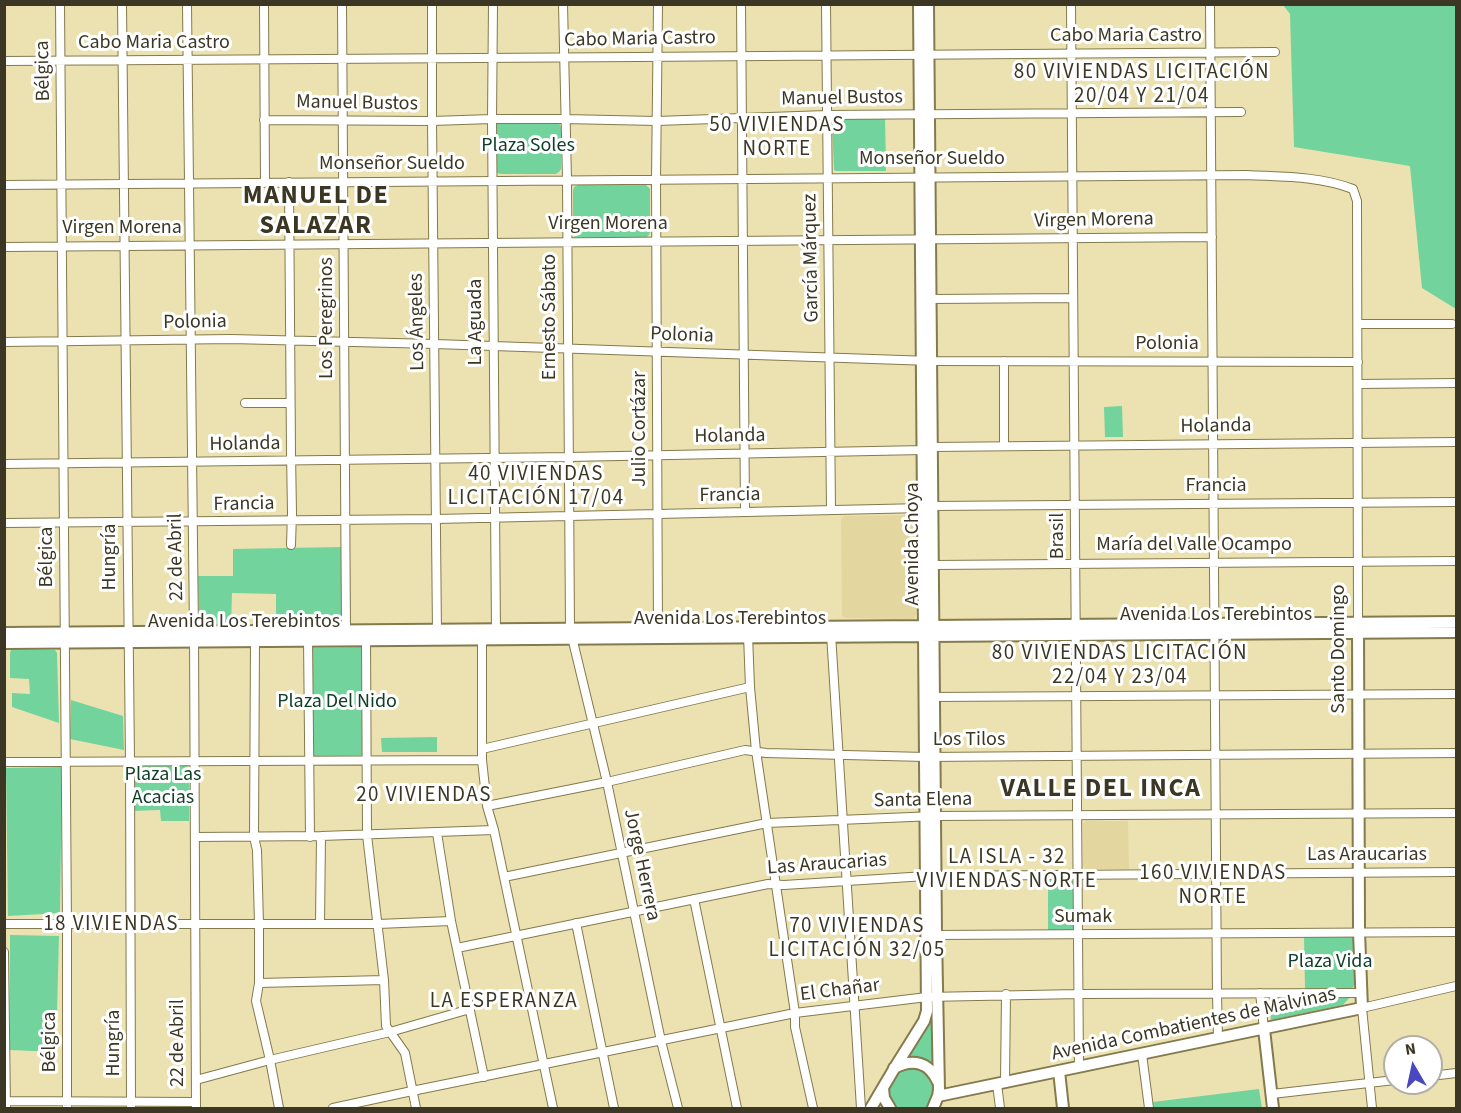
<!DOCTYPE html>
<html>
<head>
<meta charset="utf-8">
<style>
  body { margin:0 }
  #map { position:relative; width:1461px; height:1113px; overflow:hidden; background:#ece2b1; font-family:"Source Sans 3",sans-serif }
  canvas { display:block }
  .frame { position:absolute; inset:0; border:6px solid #3b3724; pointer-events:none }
  .north { position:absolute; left:1383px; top:1035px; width:60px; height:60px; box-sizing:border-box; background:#fff; border:2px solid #b1afa7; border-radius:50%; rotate:351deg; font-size:16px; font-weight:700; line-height:24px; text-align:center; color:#3b3724 }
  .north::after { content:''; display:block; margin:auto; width:21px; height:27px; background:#4a48be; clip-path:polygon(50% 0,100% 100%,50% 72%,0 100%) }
</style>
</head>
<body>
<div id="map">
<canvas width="1461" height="1113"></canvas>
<div class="frame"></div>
<div class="north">N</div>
</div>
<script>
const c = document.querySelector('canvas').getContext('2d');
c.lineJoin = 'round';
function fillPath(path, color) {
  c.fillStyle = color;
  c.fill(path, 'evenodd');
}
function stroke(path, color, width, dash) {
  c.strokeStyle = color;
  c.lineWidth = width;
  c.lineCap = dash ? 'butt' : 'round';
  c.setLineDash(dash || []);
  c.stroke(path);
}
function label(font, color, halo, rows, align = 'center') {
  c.font = font + ' "Source Sans 3",sans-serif';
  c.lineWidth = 6;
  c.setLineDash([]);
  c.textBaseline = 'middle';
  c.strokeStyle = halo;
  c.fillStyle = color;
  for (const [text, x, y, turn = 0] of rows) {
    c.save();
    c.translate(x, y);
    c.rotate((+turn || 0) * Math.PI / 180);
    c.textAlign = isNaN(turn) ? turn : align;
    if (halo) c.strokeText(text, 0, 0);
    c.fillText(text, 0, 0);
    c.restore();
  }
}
fillPath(new Path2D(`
  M912,515L915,519L916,615L914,619L845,618L842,615L841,519L844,516Z
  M1086,821H1128L1129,869H1086L1083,866V824Z`), '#e3d79f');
fillPath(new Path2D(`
  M1283,5H1456V309L1422,288L1410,166L1294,147L1290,14Z
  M837,117H885L886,171H836L834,170L832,122L833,119Z
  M555,120L559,123L561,127V169L559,172L556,174H501L497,173L496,170L495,125L496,122Z
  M578,185H646L650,189V233L648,236L645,238L575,237L573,235V191L574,187Z
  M1122,406L1123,437H1105L1104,407Z
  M342,547V621L341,625L336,626L276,627V594L232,593L231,627H203L199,625L198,576H233V549Z
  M361,647L363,758L313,759L312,648Z
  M11,650H55L57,653L59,723L12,707V693L30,694L29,679L10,678V653Z
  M71,700L123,716L124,750L70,739Z
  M437,737V752H382L381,738Z
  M138,764H184L187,766L189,769V821H161L160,810L133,811V769L134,766Z
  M62,767L60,913L8,916L6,768Z
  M1048,878C1057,878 1070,875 1075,883L1074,930L1071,931L1048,932Z
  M10,935L59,936L56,1052L10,1050Z
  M1304,936H1350L1353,938L1354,941L1355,984L1353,988L1350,989H1305Z
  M1349,998L1343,1005L1271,1020L1269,999Z
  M933,1006L934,1067L905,1059Z
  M917,1067C935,1074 942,1094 927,1108H896C888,1099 886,1091 891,1081C894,1076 896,1071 901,1069C905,1068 912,1068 917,1067Z
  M1259,1089L1262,1108H1154L1153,1102Z`), '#72d39d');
const street = new Path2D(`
  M60,4L67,924V1108
  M122,4L130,761L131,1108
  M187,4L194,632L196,1108
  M264,4L265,183
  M342,4L346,630
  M432,4V121L437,633
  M493,4L492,119L496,633
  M563,4L567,180L570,629L607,782L661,1041L678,1108
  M658,4L656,179L658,633
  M741,4L745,512
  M826,4L831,510
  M1071,4L1079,1067
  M1210,4L1217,993L1218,1038
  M4,61C428,59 851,55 1275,52
  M264,120L432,121L492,119H564L657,121L826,115L1241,112
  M289,182L291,453L292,513L291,545
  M4,185L1247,175C1284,177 1318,176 1353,189L1357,201L1358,623
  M4,247L1212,237
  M930,299L1073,298
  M1358,324H1452
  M4,342L231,339L435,344L931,361L1358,362
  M1004,361V446
  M1358,384L1456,383
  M245,403H290
  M4,464L569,457L923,450L931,447L1456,442
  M4,523L436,519L923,508L932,506L1456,502
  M932,565L1456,561
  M482,634V760L487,806L494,830L553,1108
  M831,634L861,1108
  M748,635L750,687L756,751L795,1013V1027L813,1108
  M308,638L310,837
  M366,638L367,835L384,980L386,1026L405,1053L416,1108
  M255,639L254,837L257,850L259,924V983L256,1001L270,1060L279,1108
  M930,697L1456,694
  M482,749L750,687
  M4,762L482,760
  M487,806L607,782L745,750L766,753L925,757L1456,753
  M437,833L451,921L484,1077
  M195,837L321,836L494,830
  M504,877L767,823L935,816L1456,813
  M694,899L737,1108
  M576,923L614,1108
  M4,924H378L451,921
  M320,924L321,836
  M933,935L1456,932
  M457,948L768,884L784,885L926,876L1456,872
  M4,952L6,1108
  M259,983L384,980
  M1260,993L1264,1029
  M1142,1054L1149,1108
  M1431,1076L1456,1073
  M196,1080L270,1060L390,1032L470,1009
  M1005,1082L1006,994
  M997,1084L1000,1108
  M1272,1094L1395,1080
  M4,1101L196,1102
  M333,1108L412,1091L795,1013L927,997L1079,994L1361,993
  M1372,1108L1362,1008L1456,986`);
const secondary = new Path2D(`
  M928,4L936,935L939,1090L938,1096L933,1108
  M4,633L1456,622
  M4,643L1456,632
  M1264,1029L1273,1108
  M894,1068C913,1058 929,1062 938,1082
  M1059,1071L1063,1108
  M883,1088L884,1098L890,1108
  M938,1096L1362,1008L1359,932L1358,626
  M871,1108L894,1069L924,1021L927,1011L919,4`);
stroke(street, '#837a4d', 10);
stroke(secondary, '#837a4d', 14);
stroke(street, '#fff', 8);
stroke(secondary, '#fff', 10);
label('20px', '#3b3724', '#fff', [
  ["Cabo Maria Castro",1126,37],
  ["Cabo Maria Castro",640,40,-1],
  ["Cabo Maria Castro",154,44],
  ["Bélgica",44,71,-91],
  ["Manuel Bustos",842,99,-1],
  ["Manuel Bustos",357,104,1],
  ["Monseñor Sueldo",932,160],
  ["Monseñor Sueldo",392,165],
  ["Virgen Morena",1094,221,-1],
  ["Virgen Morena",608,225],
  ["Virgen Morena",122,229],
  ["García Márquez",812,258,-91],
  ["Ernesto Sábato",551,317,-90],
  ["Los Peregrinos",328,318,-90],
  ["Los Ángeles",418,322,-91],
  ["La Aguada",477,322,-90],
  ["Polonia",195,323,-1],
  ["Polonia",682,336,2],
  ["Polonia",1167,345],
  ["Holanda",1216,427,-1],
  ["Julio Cortázar",641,429,-90],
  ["Holanda",730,437,-1],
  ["Holanda",245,445,-1],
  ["Francia",1216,487],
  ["Francia",730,496,-1],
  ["Francia",244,505,-1],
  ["Brasil",1059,536,-90],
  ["Avenida Choya",914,544,-90],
  ["María del Valle Ocampo",1194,546],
  ["Bélgica",48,557,-90],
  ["Hungría",111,557,-90],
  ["22 de Abril",177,557,-91],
  ["Avenida Los Terebintos",1216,616],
  ["Avenida Los Terebintos",730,620],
  ["Avenida Los Terebintos",244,623],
  ["Santo Domingo",1340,649,-90],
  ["Los Tilos",969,741],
  ["Santa Elena",923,801,-1],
  ["Las Araucarias",1367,856],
  ["Jorge Herrera",641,865,78],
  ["Las Araucarias",827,865,-4],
  ["Sumak",1083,918],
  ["El Chañar",840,991,-7],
  ["Avenida Combatientes de Malvinas",1194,1025,-12],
  ["Bélgica",51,1042,-90],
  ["Hungría",115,1043,-90],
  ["22 de Abril",179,1043,-90]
]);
label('20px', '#104028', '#fff', [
  ["Plaza Soles",528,147],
  ["Plaza Del Nido",337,703],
  ["Plaza Las",163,776],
  ["Acacias",163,799],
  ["Plaza Vida",1330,963]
]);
c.letterSpacing = '1.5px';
label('21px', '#3b3724', '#fff', [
  ["80 VIVIENDAS LICITACIÓN",1142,73],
  ["20/04 Y 21/04",1142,97],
  ["50 VIVIENDAS",777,126],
  ["NORTE",777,150],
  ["40 VIVIENDAS",536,475],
  ["LICITACIÓN 17/04",536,499],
  ["80 VIVIENDAS LICITACIÓN",1120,654],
  ["22/04 Y 23/04",1120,678],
  ["20 VIVIENDAS",424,796],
  ["LA ISLA - 32",1007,858],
  ["VIVIENDAS NORTE",1007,882],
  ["160 VIVIENDAS",1213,874],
  ["NORTE",1213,898],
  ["18 VIVIENDAS",111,925],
  ["70 VIVIENDAS",857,927],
  ["LICITACIÓN 32/05",857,951],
  ["LA ESPERANZA",504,1002]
]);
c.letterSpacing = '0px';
c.letterSpacing = '1.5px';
label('bold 26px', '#3b3724', '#fff', [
  ["MANUEL DE",316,197],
  ["SALAZAR",316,227],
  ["VALLE DEL INCA",1101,790]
]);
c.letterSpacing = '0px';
</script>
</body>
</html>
